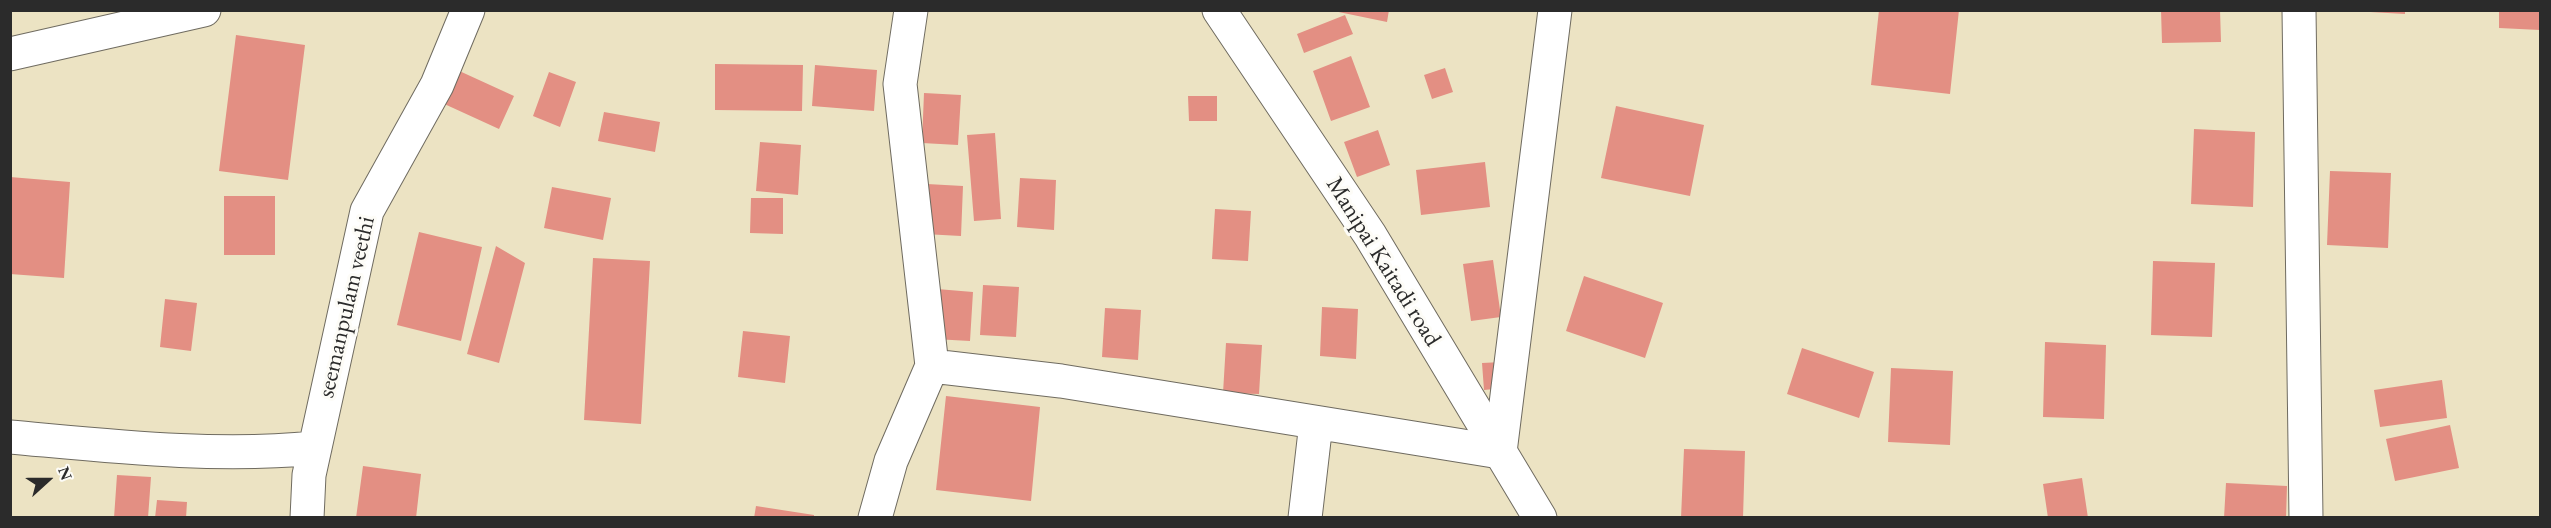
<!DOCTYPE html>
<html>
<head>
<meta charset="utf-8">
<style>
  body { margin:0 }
  #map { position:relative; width:2551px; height:528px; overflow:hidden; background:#ece3c3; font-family:"EB Garamond",serif }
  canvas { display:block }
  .frame { position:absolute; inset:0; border:12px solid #2b2b2b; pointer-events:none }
  .north { position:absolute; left:18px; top:450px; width:60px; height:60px; -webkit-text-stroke:4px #fdfcf7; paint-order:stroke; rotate:69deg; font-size:16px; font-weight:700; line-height:24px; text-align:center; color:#2b2b2b }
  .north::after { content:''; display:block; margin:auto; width:21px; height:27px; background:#2b2b2b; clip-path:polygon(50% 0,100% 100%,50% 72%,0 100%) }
</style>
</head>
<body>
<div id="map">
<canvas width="2551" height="528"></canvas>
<div class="frame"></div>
<div class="north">N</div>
</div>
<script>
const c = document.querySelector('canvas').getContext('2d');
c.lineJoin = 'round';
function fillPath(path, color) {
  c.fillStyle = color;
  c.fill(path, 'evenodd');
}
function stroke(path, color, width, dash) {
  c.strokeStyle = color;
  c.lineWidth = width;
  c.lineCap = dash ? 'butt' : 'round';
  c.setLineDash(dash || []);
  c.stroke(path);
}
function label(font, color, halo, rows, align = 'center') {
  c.font = font + ' "EB Garamond",serif';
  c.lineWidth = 6;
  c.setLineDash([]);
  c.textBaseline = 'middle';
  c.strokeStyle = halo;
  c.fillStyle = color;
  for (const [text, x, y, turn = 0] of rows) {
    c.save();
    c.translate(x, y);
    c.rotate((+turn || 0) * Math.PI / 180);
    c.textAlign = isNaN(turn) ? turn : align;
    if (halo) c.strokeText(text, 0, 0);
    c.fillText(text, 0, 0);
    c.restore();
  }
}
fillPath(new Path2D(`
  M1329,10H1389L1387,22Z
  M1879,10H1959L1950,94L1871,85Z
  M2161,10H2220L2221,42L2162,43Z
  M2370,10H2405V14L2370,12Z
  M2499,10H2540V30L2499,28Z
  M1345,15L1353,34L1304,53L1297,34Z
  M236,35L305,45L288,180L219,171Z
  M1351,56L1370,107L1331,121L1313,71Z
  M715,64L803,65L802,111L715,110Z
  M815,65L877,70L874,111L812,106Z
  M1445,68L1453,92L1432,99L1424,75Z
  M455,69L514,96L499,129L440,102Z
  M549,72L576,82L560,127L533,116Z
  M924,93L961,95L958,145L922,143Z
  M1188,96H1217V121H1189Z
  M1616,106L1704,125L1690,196L1601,178Z
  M604,112L660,122L655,152L598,141Z
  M2194,129L2255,132L2253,207L2191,204Z
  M1378,130L1390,165L1357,177L1344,142Z
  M995,133L1001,219L974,221L967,135Z
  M760,142L801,145L798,195L756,191Z
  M1485,162L1490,207L1421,215L1416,170Z
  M2330,171L2391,173L2388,248L2327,245Z
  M10,177L70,182L64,278L10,274Z
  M1020,178L1056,180L1054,230L1017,227Z
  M927,184L963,186L961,236L924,234Z
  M552,187L611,198L603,240L544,228Z
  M224,196H275V255H224Z
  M751,198H783V234L750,233Z
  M1215,209L1251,211L1248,261L1212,259Z
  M419,232L482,247L461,341L397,325Z
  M496,246L525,263L499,363L467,354Z
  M593,258L650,261L641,424L584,420Z
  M1493,260L1501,317L1471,321L1463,264Z
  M2153,261L2215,263L2212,337L2151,335Z
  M1584,276L1663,303L1645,358L1566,331Z
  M983,285L1019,287L1016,337L980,335Z
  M937,289L973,292L970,341L934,339Z
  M165,299L197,303L191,351L160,347Z
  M1322,307L1358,309L1356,359L1320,356Z
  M1105,308L1141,310L1138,360L1102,357Z
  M743,331L790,336L785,383L738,377Z
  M2045,342L2106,345L2104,419L2043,417Z
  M1226,343L1262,345L1259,394L1223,393Z
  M1802,348L1874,372L1859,418L1787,394Z
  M1502,362L1504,388L1484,390L1482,363Z
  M1891,368L1953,371L1950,445L1888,442Z
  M2442,380L2447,418L2380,427L2374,390Z
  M946,396L1040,407L1031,501L936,490Z
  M2450,425L2459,468L2395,481L2386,439Z
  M1684,449L1745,451L1743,518H1681Z
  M363,466L421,474L416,518H356Z
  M117,475L151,477L148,518H114Z
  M2082,478L2088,518H2048L2043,484Z
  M2226,483L2287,486L2286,518H2224Z
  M157,500L187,502L186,518H155Z
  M756,506L814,515V518H754Z`), '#e38f83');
const minor = new Path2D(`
  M2299,10L2306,518
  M932,366L1061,381L1500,452L1555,10
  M10,437C111,446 214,458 315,448
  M307,518L309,475L367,211L437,85L468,10
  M875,518L891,461L932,366L900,84L911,10
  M1305,518L1316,423`);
const major = new Path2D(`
  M1219,10L1370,235L1540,518
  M10,54L204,10`);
stroke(minor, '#6f6b60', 35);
stroke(major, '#6f6b60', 35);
stroke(minor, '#fff', 33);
stroke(major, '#fff', 33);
label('24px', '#2b2b2b', '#fdfcf7', [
  ["Manipai Kaitadi road",1383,262,58],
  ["seemanpulam veethi",347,307,-77]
]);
</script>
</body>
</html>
